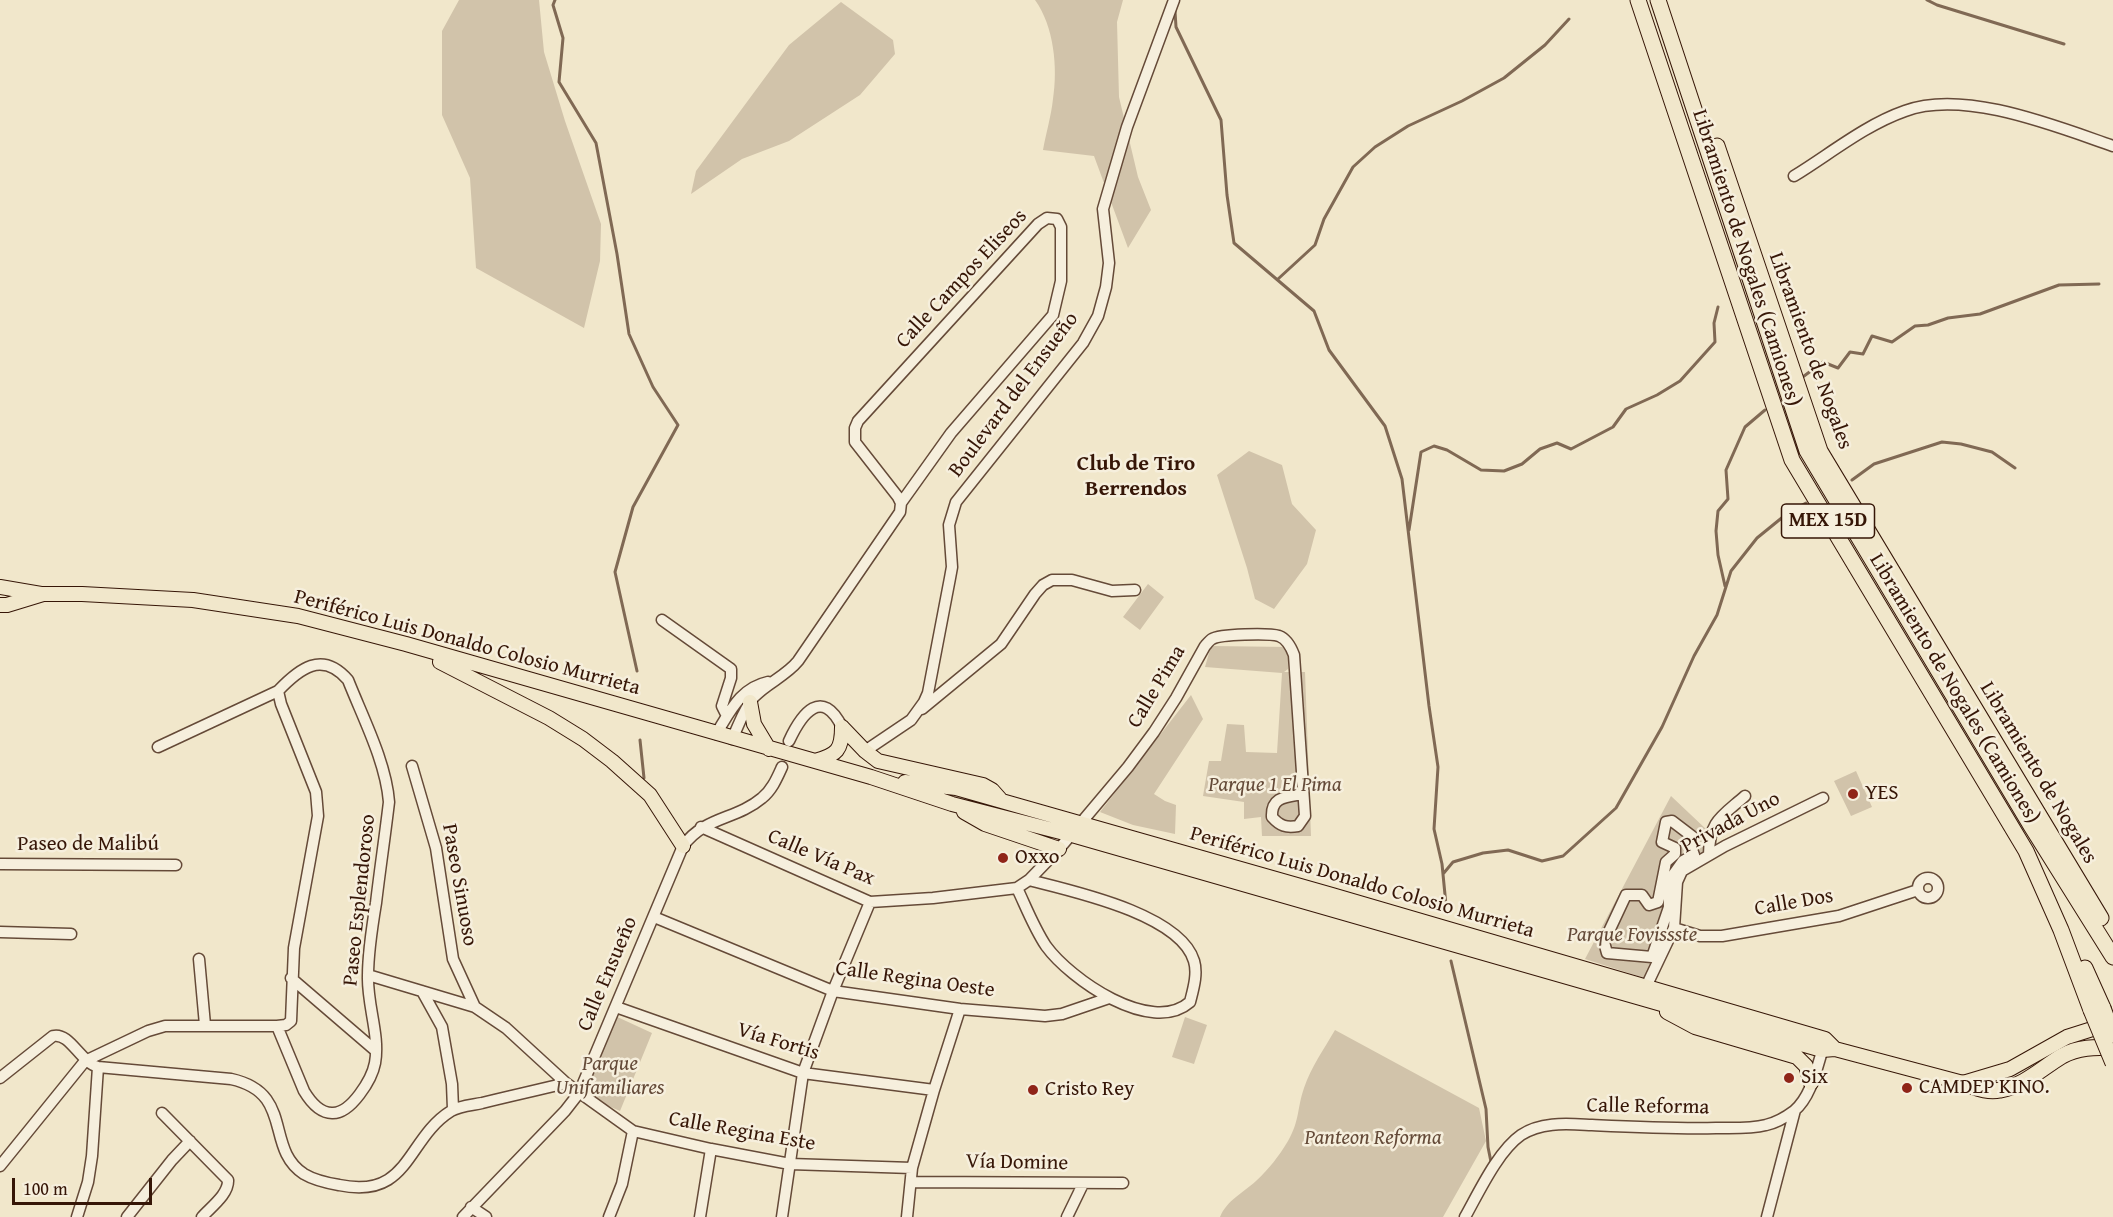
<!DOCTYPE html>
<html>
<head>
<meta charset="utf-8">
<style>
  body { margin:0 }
  #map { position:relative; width:2113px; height:1217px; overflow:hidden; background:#f1e7cb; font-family:"Gentium Book Plus",serif }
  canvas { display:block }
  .scale { position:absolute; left:12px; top:1178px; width:140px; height:27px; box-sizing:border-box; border:3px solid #361607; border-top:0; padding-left:8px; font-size:18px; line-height:21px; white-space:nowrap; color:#361607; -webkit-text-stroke:4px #f6efdd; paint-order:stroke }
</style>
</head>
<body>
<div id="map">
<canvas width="2113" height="1217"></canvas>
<div class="scale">100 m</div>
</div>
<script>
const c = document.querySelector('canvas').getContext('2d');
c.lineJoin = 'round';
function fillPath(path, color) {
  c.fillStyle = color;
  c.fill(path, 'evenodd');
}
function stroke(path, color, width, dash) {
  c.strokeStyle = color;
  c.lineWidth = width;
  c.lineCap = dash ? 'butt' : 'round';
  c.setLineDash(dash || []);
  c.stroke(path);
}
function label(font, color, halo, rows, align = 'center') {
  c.font = font + ' "Gentium Book Plus",serif';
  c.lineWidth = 5;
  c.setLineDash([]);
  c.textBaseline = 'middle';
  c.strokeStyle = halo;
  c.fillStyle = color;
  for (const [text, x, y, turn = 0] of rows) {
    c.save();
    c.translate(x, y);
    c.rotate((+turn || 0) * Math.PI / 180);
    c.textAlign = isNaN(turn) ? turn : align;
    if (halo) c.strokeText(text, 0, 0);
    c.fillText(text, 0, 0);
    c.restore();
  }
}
fillPath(new Path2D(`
  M459,0H539L544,52L565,121L601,224L600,261L584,328L476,268L470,178L442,115V31Z
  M1035,0H1123L1117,22L1119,97L1138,177L1151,210L1128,248L1094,156L1043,150C1046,133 1051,117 1053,99C1058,68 1054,26 1035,0Z
  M841,2L893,40L895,54L860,95L789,141L742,159L691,194L696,171L789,45Z
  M1249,451L1282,465L1292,504L1316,530L1307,564L1274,609L1255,599L1247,568L1217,475Z
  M1148,584L1164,597L1140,630L1123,617Z
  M1211,646L1289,647L1288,669L1284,672H1305L1311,836H1262L1261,817L1244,819V802L1203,796L1209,761H1221L1227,724L1244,725L1246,752L1277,753L1282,673L1205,667Z
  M1191,695L1203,719L1154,794L1165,801L1176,805L1175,834L1133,825L1100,812Z
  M1856,771L1872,807L1851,816L1834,781Z
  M1671,796L1707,830L1706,853L1674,882L1667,935L1644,978L1585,959Z
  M613,1015L652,1033L620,1111L579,1093Z
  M1185,1017L1207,1025L1194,1064L1172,1057Z
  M1335,1030L1479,1108L1486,1141L1443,1217H1220C1227,1200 1243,1193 1256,1181C1269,1169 1279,1156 1288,1141C1300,1120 1297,1108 1304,1088C1311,1067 1324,1049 1335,1030Z`), '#d1c3aa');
stroke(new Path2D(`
  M555,0L553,5L563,38L559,82L596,143L617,254L629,334L653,387L678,425L633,507L615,572L637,671
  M1927,0L1937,5L2064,44
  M1175,11L1176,27L1221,120L1227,195L1234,243L1314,311L1329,350L1385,426L1402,479L1429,706L1438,767L1434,829L1442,864L1446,905
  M1278,279L1315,245L1324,219L1353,167L1375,147L1408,126L1462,101L1504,78L1545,45L1569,19
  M1800,379L1823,362L1838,368L1850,352L1863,354L1872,336L1892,342L1915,326L1928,325L1948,318L1980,314L2059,285L2099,284
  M1852,480L1874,464L1942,442L1961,444L1992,452L2015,468
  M1409,530L1421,452L1434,446L1447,450L1481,470L1504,471L1522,464L1540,449L1557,443L1571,449L1613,427L1626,409L1657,395L1680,381L1715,342L1714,323L1718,307
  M1725,586L1718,555L1716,531L1718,511L1728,499L1726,470L1745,427L1765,410
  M640,740L644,778
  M1443,874L1453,862L1483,853L1508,850L1542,861L1563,856L1616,808L1662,727L1694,656L1717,615L1731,571L1757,538L1789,512L1806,503
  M1451,961L1486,1109L1488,1147L1491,1162`), '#806954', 3);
const minor = new Path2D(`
  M1794,176C1830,154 1865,125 1905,111C1964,89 2055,126 2113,146
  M662,620L731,669V678L722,706L727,716
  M922,709L1001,644L1035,594L1043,585L1052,580H1072L1112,591L1135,590
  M716,734C730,712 740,688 768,682
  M732,739C739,725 744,708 754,697C767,683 786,676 798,661L900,512L901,503L898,497L855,442V428L858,421L1038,224L1047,218L1057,219L1061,227V281L1053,315L951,433L901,503
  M789,741C802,713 822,687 842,727
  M158,747L278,691
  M865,751L911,720L924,702L928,693L950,578L952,567L949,525L956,502L1083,343L1098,316L1106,287L1109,263L1103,209L1127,127L1174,0
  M412,766L436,848L453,959L475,1007L506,1028L566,1083L633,1131L711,1149L790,1164L912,1168
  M1672,821L1693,837L1690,844L1694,855L1683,861L1668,882L1669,907L1652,957L1607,953L1604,942L1626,895H1642L1649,905L1658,902L1666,862L1675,854V848L1662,842L1666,822Z
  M701,827L870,902L933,898L1017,888L1029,880L1059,849L1128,767L1154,732L1176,698L1205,646C1206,645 1210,640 1212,639C1220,634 1269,633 1279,636C1287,639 1291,647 1294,655L1305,816L1298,826C1286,828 1280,826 1272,817C1271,796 1287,797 1303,794
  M1709,855C1709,821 1721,817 1745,796
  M0,864L176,865
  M1918 888a10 10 0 1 1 20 0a10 10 0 1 1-20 0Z
  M1017,888C1026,907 1034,928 1046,946C1070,979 1151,1036 1190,1002C1193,990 1198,974 1194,961C1180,914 1072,891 1029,880
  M654,917L833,991L960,1009L1045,1016L1062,1014L1109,998
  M1674,928L1700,936H1722L1839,916L1918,890
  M0,932L71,934
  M199,959L205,1025
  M368,975L475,1007
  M291,978L376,1051
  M422,991L442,1027L452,1084L453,1109
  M1644,991L1674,928L1677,882L1682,871L1725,846L1823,798
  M616,1007L803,1073L934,1090
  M0,1078L53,1036C70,1032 80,1062 98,1067L231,1079C295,1093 264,1148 304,1174C314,1180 327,1183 339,1185C410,1200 406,1139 451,1111C459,1106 473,1105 482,1103C510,1096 538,1090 566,1083
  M162,1113L228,1180C229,1194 211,1207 202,1217
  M0,1166L85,1061L148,1031L165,1026H277L286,1025L291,1021L294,948L318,816L316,792L281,704L278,691C299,669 322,650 348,680C363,718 386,762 389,802C385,836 380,869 376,903C372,927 368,952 368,976C367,1005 380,1035 375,1063C372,1079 351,1114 332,1113C320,1113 310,1101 304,1091L277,1026
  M911,1182L1123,1183
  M471,1207L486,1217
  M77,1217L88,1182L92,1156L98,1067
  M127,1217L172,1160L190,1141
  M463,1217L565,1111L579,1093L683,846C705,816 736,820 762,798C772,790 777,778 782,767
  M609,1217L622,1184L633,1131
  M700,1217L711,1149
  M782,1217L803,1073L833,991L870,902
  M907,1217L912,1168L934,1090L960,1009
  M1067,1217L1083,1184
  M1465,1217C1479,1192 1498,1151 1521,1135C1542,1121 1569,1124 1592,1125C1634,1127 1674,1129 1716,1128C1732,1128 1750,1129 1766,1125C1775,1123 1786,1117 1794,1111C1812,1096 1817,1066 1824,1045
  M1767,1217L1795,1110`);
const major = new Path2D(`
  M0,587L41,594
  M0,605H7L43,594H82L193,600L298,616L406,644L871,777L952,804L1072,835L1822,1050L1835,1049L1963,1083L2010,1069L2067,1037L2108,1024
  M440,662L549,718L583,739L612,761L650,795L683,846
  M750,702L754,724L769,749
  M842,727L865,751L878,761L983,785L992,790L1000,799
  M815,761C837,755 842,750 842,727
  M905,782L956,788L1332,895L1825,1039L1835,1049
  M964,812L985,824L1059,849
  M1667,1012L1695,1027L1797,1057L1806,1066L1811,1083`);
const highway = new Path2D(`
  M1638,0L1792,460L2026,851L2061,930L2091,1010
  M1658,0L1807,451L2031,826L2113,957
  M1717,146L1820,451L2101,918
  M2085,968L2103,1008
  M1963,1083C1975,1087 1987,1093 2000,1090C2024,1086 2042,1068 2062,1056C2078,1047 2095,1047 2113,1048`);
stroke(minor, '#654a38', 13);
stroke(major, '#361607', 16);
stroke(highway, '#361607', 17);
stroke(minor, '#f6efdd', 10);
stroke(major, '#f1e7cb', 14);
stroke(highway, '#f1e7cb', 15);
const highwayBridge = new Path2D(`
  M2103,1008L2113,1035
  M2091,1010L2113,1063`);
stroke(highwayBridge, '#361607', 17, []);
stroke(highwayBridge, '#f1e7cb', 15);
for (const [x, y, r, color] of [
  [1853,794,6,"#8f2418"],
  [1003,858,6,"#8f2418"],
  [1789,1078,6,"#8f2418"],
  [1907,1088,6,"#8f2418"],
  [1033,1090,6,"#8f2418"]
]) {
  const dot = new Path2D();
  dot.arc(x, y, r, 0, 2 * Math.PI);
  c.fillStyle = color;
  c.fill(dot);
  stroke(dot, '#f6efdd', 2);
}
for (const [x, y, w] of [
  [1828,521,93]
]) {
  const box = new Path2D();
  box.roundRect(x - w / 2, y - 17, w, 34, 4.5);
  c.fillStyle = '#f6efdd';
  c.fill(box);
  stroke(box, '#361607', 1.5);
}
label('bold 20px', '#361607', null, [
  ["MEX 15D",1828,521]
]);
label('21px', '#361607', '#f6efdd', [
  ["Libramiento de Nogales (Camiones)",1746,258,72],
  ["Calle Campos Eliseos",962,279,-47],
  ["Libramiento de Nogales",1810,351,70],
  ["Boulevard del Ensueño",1014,395,-53],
  ["Periférico Luis Donaldo Colosio Murrieta",467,643,15],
  ["Calle Pima",1157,687,-59],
  ["Libramiento de Nogales (Camiones)",1954,689,59],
  ["Libramiento de Nogales",2038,773,59],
  ["Privada Uno",1731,823,-28],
  ["Paseo de Malibú",88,845],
  ["Calle Vía Pax",821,858,23],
  ["Periférico Luis Donaldo Colosio Murrieta",1362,883,16],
  ["Paseo Sinuoso",459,885,80],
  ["Paseo Esplendoroso",360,900,-84],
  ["Calle Dos",1794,903,-10],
  ["Calle Ensueño",608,974,-67],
  ["Calle Regina Oeste",915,980,8],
  ["Vía Fortis",778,1042,17],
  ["Calle Reforma",1648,1107,1],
  ["Calle Regina Este",742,1132,10],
  ["Vía Domine",1017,1163,1]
]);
label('italic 21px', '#644a38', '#f6efdd', [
  ["Parque 1 El Pima",1275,786],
  ["Parque Fovissste",1632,936],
  ["Parque",610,1065],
  ["Unifamiliares",610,1089],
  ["Panteon Reforma",1373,1139]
]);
label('21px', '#361607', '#f6efdd', [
  ["YES",1865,794],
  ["Oxxo",1015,858],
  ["Six",1801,1078],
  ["CAMDEP KINO.",1919,1088],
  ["Cristo Rey",1045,1090]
], 'left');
label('bold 22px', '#361607', '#f6efdd', [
  ["Club de Tiro",1136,464],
  ["Berrendos",1136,489]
]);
</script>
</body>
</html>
